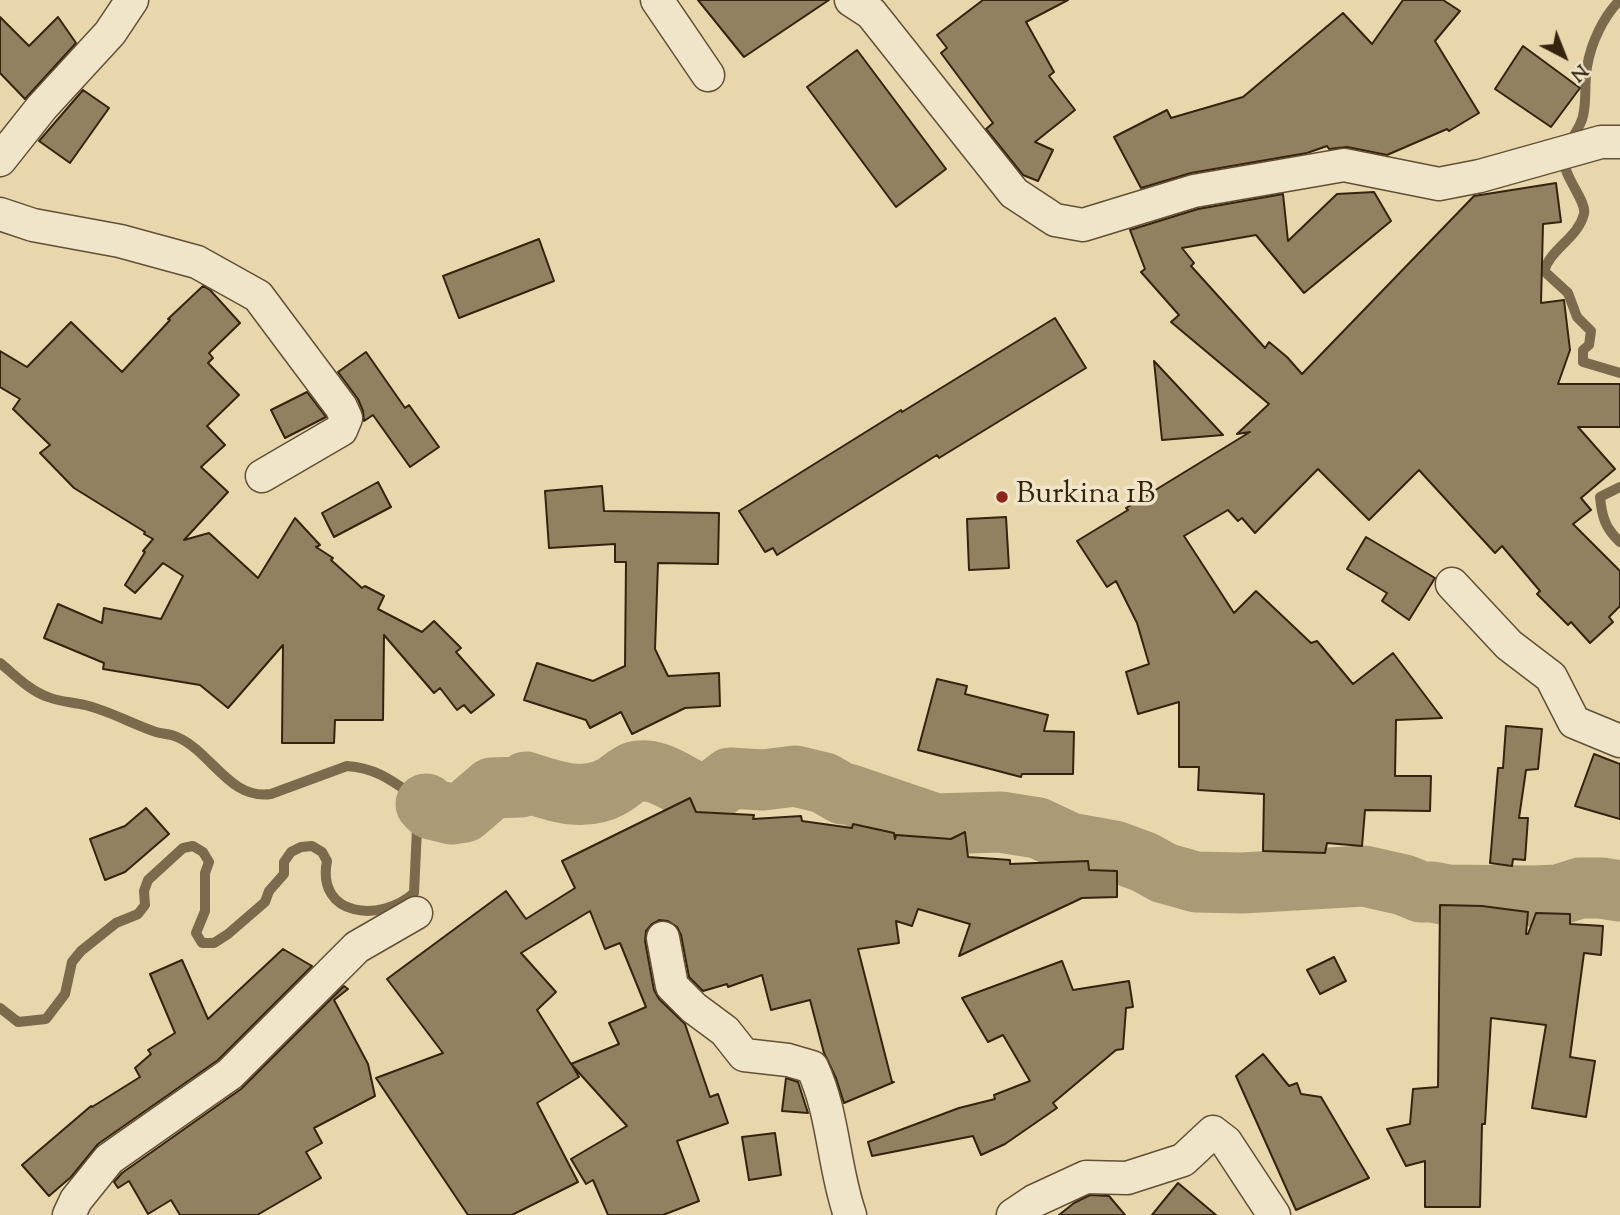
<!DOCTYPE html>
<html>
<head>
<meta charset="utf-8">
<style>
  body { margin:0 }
  #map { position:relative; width:1620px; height:1215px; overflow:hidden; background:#e8d7ac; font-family:"Sorts Mill Goudy",serif }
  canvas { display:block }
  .north { position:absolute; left:1529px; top:21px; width:70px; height:70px; -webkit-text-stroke:5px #f0e5c9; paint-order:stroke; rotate:138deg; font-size:19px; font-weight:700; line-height:28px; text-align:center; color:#35230d }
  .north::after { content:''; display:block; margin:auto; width:24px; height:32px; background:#35230d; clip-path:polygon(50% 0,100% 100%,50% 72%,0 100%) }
</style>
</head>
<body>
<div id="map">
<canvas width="1620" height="1215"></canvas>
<div class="north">N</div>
</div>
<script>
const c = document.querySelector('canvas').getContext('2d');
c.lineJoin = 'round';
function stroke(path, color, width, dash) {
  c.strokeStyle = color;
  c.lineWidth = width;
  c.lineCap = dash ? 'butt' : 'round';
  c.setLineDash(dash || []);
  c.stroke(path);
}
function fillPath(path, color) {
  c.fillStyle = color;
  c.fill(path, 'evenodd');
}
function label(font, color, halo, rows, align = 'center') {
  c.font = font + ' "Sorts Mill Goudy",serif';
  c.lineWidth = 7;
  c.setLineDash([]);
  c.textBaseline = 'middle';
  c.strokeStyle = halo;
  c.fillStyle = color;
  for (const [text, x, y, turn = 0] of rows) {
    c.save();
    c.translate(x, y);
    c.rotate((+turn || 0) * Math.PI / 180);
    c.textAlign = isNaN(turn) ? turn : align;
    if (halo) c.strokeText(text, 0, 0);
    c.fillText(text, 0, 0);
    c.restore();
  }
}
stroke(new Path2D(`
  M1620,0C1603,17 1591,43 1587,67C1584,83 1587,100 1583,116C1580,131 1564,145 1564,160C1564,178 1587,201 1584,214C1578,238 1551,248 1544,271L1568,293L1577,317L1591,331L1589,345L1583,350V362L1620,373
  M1620,487L1600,497C1602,517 1605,528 1620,542
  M0,663C15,675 30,691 48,697C60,702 73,702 85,705C110,711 132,724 156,732C163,734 171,734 177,737C212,752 229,800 271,794L347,766C381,768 399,787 426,804L417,829L414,893C381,923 316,917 327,861L322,852L312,846L301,847L291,852L284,862V874L269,891L265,902L228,934L214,943H202L196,933L205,911V873L209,862L203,852L193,846L183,848L148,880L144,891L145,905L138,914L116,923L81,951L72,962L65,994L46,1019L18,1022L0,1008`), '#7c6a4c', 10);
stroke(new Path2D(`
  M426,804L431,809L451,814L464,812L492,788L520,787L526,782C554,791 583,802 611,787C619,783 626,775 634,772C660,765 684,791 707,796L730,778L763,780L795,776L824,783L843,794H848L936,824L1000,822L1038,828L1070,843L1114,851L1144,862L1164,873L1196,882L1242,883L1364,876L1404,885L1421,892H1432L1448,895L1535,896L1558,895L1580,888H1601L1620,891`), '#ab9a76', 61);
const building = new Path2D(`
  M698,0H829L744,57Z
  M983,0H1068L1026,22L1054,72L1049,76L1075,110L1035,142L1053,150L1038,181L1023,175L986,129L993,123L941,53L947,48L937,35Z
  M1403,0H1443L1460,11L1435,41L1479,113L1449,131L1447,129L1387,155L1347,147L1329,149L1327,146L1307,153L1191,173L1141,188L1114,137L1167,110L1171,118L1243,97L1343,13L1372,44Z
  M0,17L29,46L58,17L76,43L25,99L0,73Z
  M1523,46L1580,88L1551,127L1495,89Z
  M857,50L946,169L896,207L807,87Z
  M83,90L109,108L70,163L39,141Z
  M1556,183L1561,222L1543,224L1541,303L1564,300L1570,350L1558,384H1620V427H1578L1615,469L1581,498L1591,510L1573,524L1620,571V606L1609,617L1613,622L1590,643L1571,622L1568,625L1537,594L1540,591L1502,546L1495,553L1419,470L1369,520L1318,469L1255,533L1242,518L1238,521L1228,510L1184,536L1234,613L1256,591L1311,643L1317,641L1353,684L1393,653L1442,718L1396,720L1395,776H1431L1430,811L1365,810L1362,846L1327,843L1325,853L1263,851L1264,794L1198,790L1199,767H1179V702L1138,714L1126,672L1149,664L1137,623L1116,581L1107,587L1077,541L1128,510L1126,508L1250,432L1237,434L1269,404L1171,322L1179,315L1141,272L1145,269L1130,230L1198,209L1283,194L1288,241L1337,194L1374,192L1391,221L1304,293L1256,235L1182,248L1194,263L1191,266L1265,348L1269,342L1287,357L1302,374L1474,196Z
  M539,239L554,281L459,318L443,276Z
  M203,286L210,290L240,323L209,353L213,358L208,363L239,395L207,426L225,445L201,467L228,492L184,540L209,533L258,578L295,518L320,545L316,547L333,558L331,560L362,588L365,586L384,596L378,609L422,632L434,621L461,648L456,652L494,695L471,713L464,705L457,710L440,688L434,693L384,635L383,720H335L334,743H282L283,645L228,708L200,685L103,669L104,663L44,638L58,604L102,623L104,608L161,619L183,576L163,563L135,593L125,585L145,552L143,551L153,539L144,534L145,532L74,488L40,453L50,445L13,409L20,399L0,387V351L27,367L71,322L122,372L170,320L168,319Z
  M1055,318L1086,368L939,458L937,455L777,555L773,548L765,552L739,511L901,410L902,412Z
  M366,352L405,408L409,405L439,447L410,467L373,415L364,421L363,411L358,399L338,372Z
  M1154,361L1223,435L1162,440Z
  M307,392L326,417L285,438L271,410Z
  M378,482L391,507L334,537L322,513Z
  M602,486L604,511L719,513L718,564L658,563L655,649L668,676L719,673L720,706L685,708L632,734L621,712L590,728L586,720L524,700L537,663L593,681L625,666L626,562H615V544L549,548L545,491Z
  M1006,517L1009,568L969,570L967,519Z
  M1366,537L1435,578L1409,620L1382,601L1387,593L1347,569Z
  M937,679L967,686L965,694L1048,715L1044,731L1074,732L1073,774H1022L1021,777L918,750Z
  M1506,726L1542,729L1538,769L1526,770L1519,818H1528L1525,860L1513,859L1512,866L1490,863L1498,768H1503Z
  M1594,754L1620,764V819L1575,806Z
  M690,798L696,812L754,815L753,819L801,816L802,821L852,828L853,824L894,833L895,839L896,835L951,839L965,832L968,857L1010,860V864L1088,861L1089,870L1117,871V897L1082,898L959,956L970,924L918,909L912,926L896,921L899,943L858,949L892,1082H894L844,1103L836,1078L824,1053L810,1000L771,1010L762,975L728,987L727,984L703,991L689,977L681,935L677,927L668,921L659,920L652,924L646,931L645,941L654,990L659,999L685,1024L710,1097L718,1094L728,1123L677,1141L699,1201L663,1215H608L593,1180L586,1184L571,1159L627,1126L572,1065L579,1077L537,1103L578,1182L512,1215H468L376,1078L443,1053L387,979L506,891L526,919L575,888L562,861ZM590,911L605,949L620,943L646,1007L609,1023L619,1044L571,1064L537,1010L556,992L521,953Z
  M146,808L169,834L125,872L105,880L90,839L125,826Z
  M1440,905L1482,906L1528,912L1526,934H1528L1536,913L1570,914V924L1603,926L1601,955L1584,953L1570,1057L1595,1061L1586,1117L1532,1108L1546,1025L1491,1018L1485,1124H1482L1480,1207H1425V1161L1406,1166L1387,1129L1410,1124L1413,1089L1438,1087Z
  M283,949L312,966L218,1060L98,1144L71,1177L49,1196L22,1165L91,1106L92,1107L140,1077L135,1068L151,1054L148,1050L175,1033L150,974L182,960L208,1019Z
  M1334,957L1346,981L1320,994L1307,970Z
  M1062,961L1073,990L1129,981L1133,1007L1126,1008L1123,1049L1116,1050L1053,1103L1057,1108L1005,1144L981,1155L973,1136L872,1156L868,1142L959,1108L995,1099L994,1095L1030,1081L1003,1035L988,1042L962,998Z
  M344,986L348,989L334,1000L368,1064L375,1096L314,1128L322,1143L306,1152L321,1178L257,1215H180L171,1200L148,1214L129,1181L118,1188L114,1182L122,1173L241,1089Z
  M1263,1054L1289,1086L1297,1083L1301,1094L1321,1097L1369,1178L1296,1210L1236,1076Z
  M786,1078L798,1082L808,1113L782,1111Z
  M775,1133L781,1175L749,1180L742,1137Z
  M1178,1183L1216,1215H1152Z
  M1090,1195L1109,1196L1125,1215H1059L1074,1203Z`);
fillPath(building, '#928160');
stroke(building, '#35230d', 2);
const street = new Path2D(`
  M657,0L708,75
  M851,0L871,13L1014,193L1055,220L1083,225L1194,191L1344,165L1439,184L1480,176L1601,142H1620
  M0,160L42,107L110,33L132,0
  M0,214L33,225L120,241L197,262L258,296L341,407L346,418L341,430L262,476
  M1452,584L1509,645L1551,677L1574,722L1620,741
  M663,938L672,986L694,1008L725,1031L744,1055L788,1060L812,1067C834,1114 833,1166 850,1215
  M69,1215L76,1200L109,1159L230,1074L357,947L416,913
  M1013,1215L1034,1201L1086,1177L1127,1178L1183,1160L1213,1132L1226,1142L1274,1215`);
stroke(street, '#625035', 35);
stroke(street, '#f0e5c9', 32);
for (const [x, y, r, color] of [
  [1002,497,7,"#8f2418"]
]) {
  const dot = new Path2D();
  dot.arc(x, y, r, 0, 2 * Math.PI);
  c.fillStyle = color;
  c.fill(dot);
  stroke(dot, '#f0e5c9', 2.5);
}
label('30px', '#35230d', '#f0e5c9', [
  ["Burkina 1B",1016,497]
], 'left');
</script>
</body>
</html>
